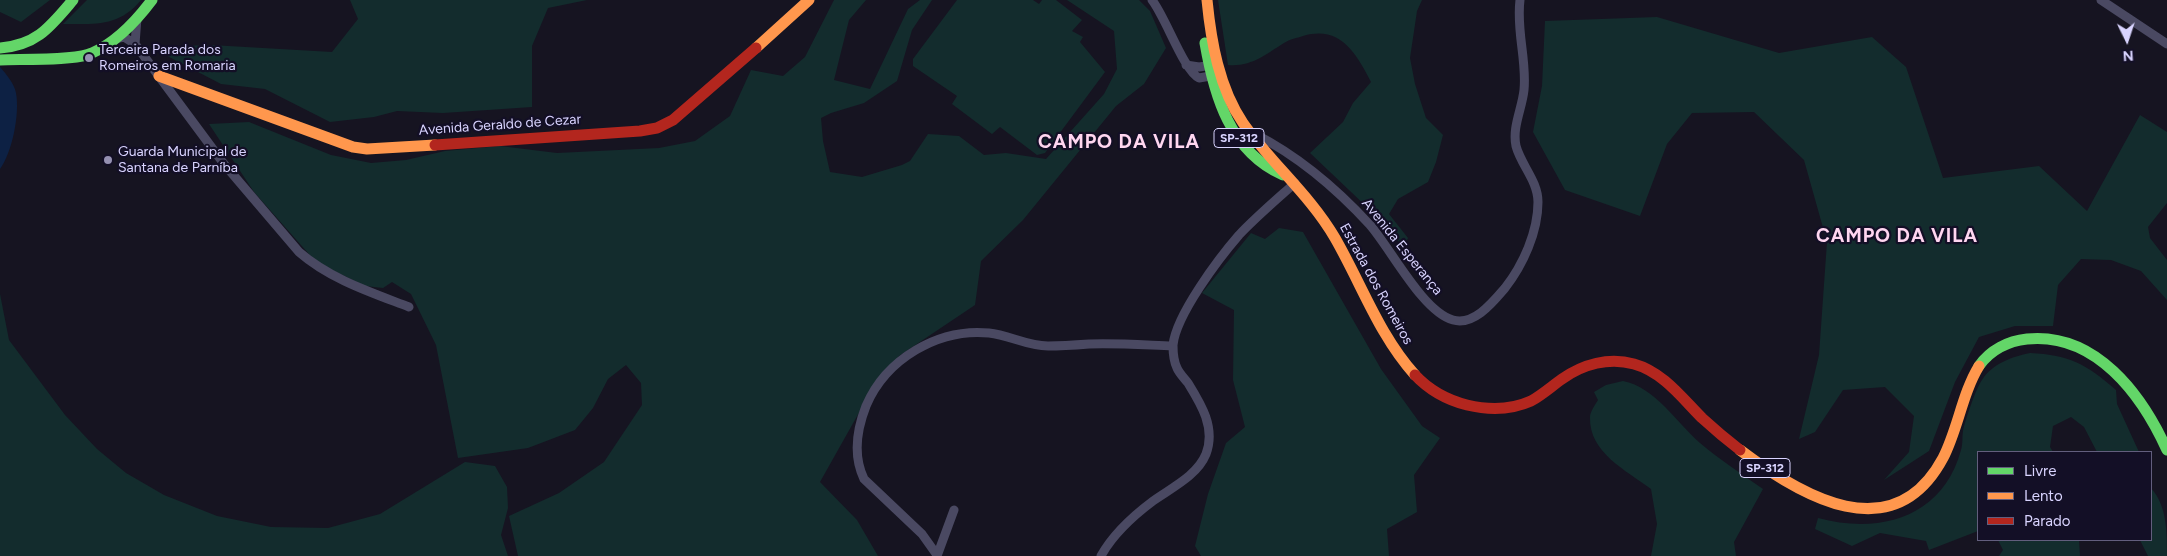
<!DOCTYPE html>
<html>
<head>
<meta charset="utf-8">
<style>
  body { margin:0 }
  #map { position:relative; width:2167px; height:556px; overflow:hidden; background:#161421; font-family:Figtree,sans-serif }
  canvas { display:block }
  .legend { position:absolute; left:1977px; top:451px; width:175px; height:90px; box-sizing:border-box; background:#130f26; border:1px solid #625e7d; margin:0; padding:6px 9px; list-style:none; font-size:15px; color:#d9d4ff }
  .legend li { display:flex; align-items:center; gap:10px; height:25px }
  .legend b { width:25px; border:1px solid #625e7d }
  .north { position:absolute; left:2102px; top:15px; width:50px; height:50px; -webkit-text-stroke:4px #130f26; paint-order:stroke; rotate:176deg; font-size:14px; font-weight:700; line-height:20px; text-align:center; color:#d9d4ff }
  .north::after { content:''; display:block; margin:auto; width:18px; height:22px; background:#d9d4ff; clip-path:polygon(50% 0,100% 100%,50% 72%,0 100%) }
</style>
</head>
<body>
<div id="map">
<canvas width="2167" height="556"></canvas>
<ul class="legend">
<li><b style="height:6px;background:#63d668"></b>Livre</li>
<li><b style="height:6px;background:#ff974d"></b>Lento</li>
<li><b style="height:6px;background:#b3261e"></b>Parado</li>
</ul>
<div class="north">N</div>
</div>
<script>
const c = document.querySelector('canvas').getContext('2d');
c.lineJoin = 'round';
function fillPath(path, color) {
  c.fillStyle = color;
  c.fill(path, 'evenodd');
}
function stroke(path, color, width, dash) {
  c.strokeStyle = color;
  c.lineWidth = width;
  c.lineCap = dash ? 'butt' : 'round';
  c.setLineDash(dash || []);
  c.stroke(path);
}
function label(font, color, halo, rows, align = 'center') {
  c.font = font + ' Figtree,sans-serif';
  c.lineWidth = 4.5;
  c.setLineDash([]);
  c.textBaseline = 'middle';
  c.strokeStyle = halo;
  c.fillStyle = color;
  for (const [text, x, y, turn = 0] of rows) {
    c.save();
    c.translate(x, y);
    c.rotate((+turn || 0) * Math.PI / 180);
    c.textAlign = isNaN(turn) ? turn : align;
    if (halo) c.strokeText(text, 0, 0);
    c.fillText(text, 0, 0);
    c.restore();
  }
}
fillPath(new Path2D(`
  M0,0H50L21,22L0,12Z
  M87,0H141C119,27 95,24 63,24Z
  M350,0H587L548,8L532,46V107L443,113L397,111L374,117L330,122L265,89L221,84L150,47L211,45L332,52L358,19Z
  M834,0H866L849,20L834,80L870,89L908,9L920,0H932L912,30L897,81L864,103L831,113L821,118L823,141L830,172L862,177L902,165L910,161L928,134L959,136L984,155L1006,153L1046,159L1104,94L1117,69L1114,31L1067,0H1139L1150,11L1166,48L1144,84L1116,106L1023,220L981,261L975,305L899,356L874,386L820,482L857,520L878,556H518L509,516L559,493L604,462L642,405L641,383L626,365L608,379L593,408L575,430L528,448L458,458L436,345L411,294L392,282L383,288L365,286L316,262L254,192L209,124L249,122L331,155L371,163L406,160L445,151L500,146L557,153L659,148L695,141L730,116L751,70L783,76L805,57Z
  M957,0H1033L1039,4L1042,0H1056L1082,20L1072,31L1083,37L1080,42L1105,72L1045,153L1037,155L1000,127L992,134L952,104L957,96L913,66V59Z
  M1218,0H1422L1417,11L1410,58L1415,84L1426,118L1443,135L1436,162L1428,182L1398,199L1389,214L1408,238L1404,246L1391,236L1370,210L1310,153L1343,122L1353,103L1371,82C1356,53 1340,25 1303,36C1297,38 1290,39 1284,43C1266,54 1252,67 1228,65Z
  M1657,17L1779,53L1872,37L1906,67L1943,178L2039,166L2087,211L2140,115L2167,132V203L2148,227L2150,238L2167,260V300L2141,271L2111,260L2081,259L2058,285L2053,326H2015L1979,337L1955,382L1929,451L1884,480L1909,452L1914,416L1885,387L1843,390L1815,432L1799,439L1819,355L1827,242L1804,160L1754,112L1692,113L1667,144L1640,216L1565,190L1533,132L1542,86L1545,21Z
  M1279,228L1303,232L1381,369L1422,426L1440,438L1414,475L1417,512L1387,529L1389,556H1201L1195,546L1208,494L1226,443L1245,427L1233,380L1234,310L1202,293L1251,233L1265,239Z
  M0,294L9,340L65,415L97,449L126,473L164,495L217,516L271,527L328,528L380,514L465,462L495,466L507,487L508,508L501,535L508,556H0Z
  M2030,353C2070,355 2086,364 2116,390L2117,404L2139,452H2097L2084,427L2071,417L2053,426L2050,447L2053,452H1978V531L1929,550L1926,541L1880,533L1852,546L1815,529L1818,518C1880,535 1943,517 1961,450C1963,444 1962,437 1963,431C1965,421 1976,388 1982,380C1993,363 2012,357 2030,353Z
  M1623,381C1655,387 1677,423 1700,443C1720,460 1742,474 1763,489L1734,542L1736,556H1651L1657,524L1651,489C1626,470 1589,453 1590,417C1590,412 1595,405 1598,400L1594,392L1606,385Z
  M2151,488C2167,506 2167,531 2167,556H2148L2140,540H2151Z
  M1998,540H2079L2080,556H1999L2003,550Z`), '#132c2d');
fillPath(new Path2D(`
  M0,67C6,74 14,83 16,93C20,114 12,153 0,169Z`), '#0d2144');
stroke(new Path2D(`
  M1152,0C1166,18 1184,71 1199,78L1216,75
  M2101,0L2167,44
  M114,39L124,37L135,44L224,164L299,252C330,279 370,292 409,307
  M135,44L137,18
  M1186,65L1199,67L1213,65
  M1255,134C1298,156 1337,189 1370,225C1391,249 1423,312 1453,320C1474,326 1493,302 1505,288C1523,265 1538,232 1538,202C1538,181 1521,165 1516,146C1512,127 1522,109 1524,90C1527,60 1516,31 1520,0
  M937,555L922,534L864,479C853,456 857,429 866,406C886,359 938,328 989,333C1009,335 1027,346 1048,346C1062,346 1076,345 1089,344C1117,343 1145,345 1173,346
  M937,556L954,510
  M1101,556C1113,534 1133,516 1153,501C1171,488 1197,476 1206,454C1216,428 1201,404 1188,383C1184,378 1179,373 1177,368C1174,362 1173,351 1173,345C1176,315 1219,258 1239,235C1256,217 1276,200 1295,183`), '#4a4962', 9);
stroke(new Path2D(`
  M1205,43C1214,95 1230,152 1283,175
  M0,48C37,45 50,27 73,0
  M0,60C20,59 76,61 92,53C115,43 137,20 152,0
  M1979,366C1990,350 2008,341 2027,339C2096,332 2142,395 2167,450`), '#63d668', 11);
stroke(new Path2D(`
  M1207,0C1211,41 1219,88 1243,123C1271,163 1310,195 1335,238C1362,285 1379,335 1415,375
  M756,48L809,0
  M159,76L353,147L367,149L435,145
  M1740,450C1801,496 1893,551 1943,458C1958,429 1962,394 1979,366`), '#ff974d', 11);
stroke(new Path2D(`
  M435,145L640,131L657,128L673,120L756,48
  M1415,375C1430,391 1447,400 1467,405C1488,410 1511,410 1531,401C1542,395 1552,386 1562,379C1583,364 1609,357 1634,364C1663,372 1682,398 1702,418C1714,429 1727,440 1740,450`), '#b3261e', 11);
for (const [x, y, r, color] of [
  [89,58,5,"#9591b1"],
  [108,160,5,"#9591b1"]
]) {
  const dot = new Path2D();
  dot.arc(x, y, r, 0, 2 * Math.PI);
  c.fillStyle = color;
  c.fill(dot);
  stroke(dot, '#130f26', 2);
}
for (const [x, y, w] of [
  [1239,138,50],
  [1765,468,50]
]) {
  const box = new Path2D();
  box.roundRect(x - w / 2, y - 9.5, w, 19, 4);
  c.fillStyle = '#130f26';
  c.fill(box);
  stroke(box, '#d9d4ff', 1);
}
label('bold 12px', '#d9d4ff', null, [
  ["SP-312",1239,138],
  ["SP-312",1765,468]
]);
label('14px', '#d9d4ff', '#130f26', [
  ["Terceira Parada dos",99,50],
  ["Romeiros em Romaria",99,66],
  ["Guarda Municipal de",118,152],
  ["Santana de Parníba",118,168]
], 'left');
label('14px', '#d9d4ff', '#130f26', [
  ["Avenida Geraldo de Cezar",500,125,-4],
  ["Avenida Esperança",1402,247,51],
  ["Estrada dos Romeiros",1376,284,61]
]);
c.letterSpacing = '1px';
label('bold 19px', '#ffd6f0', '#130f26', [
  ["CAMPO DA VILA",1119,142],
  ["CAMPO DA VILA",1897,236]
]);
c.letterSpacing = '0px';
</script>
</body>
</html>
